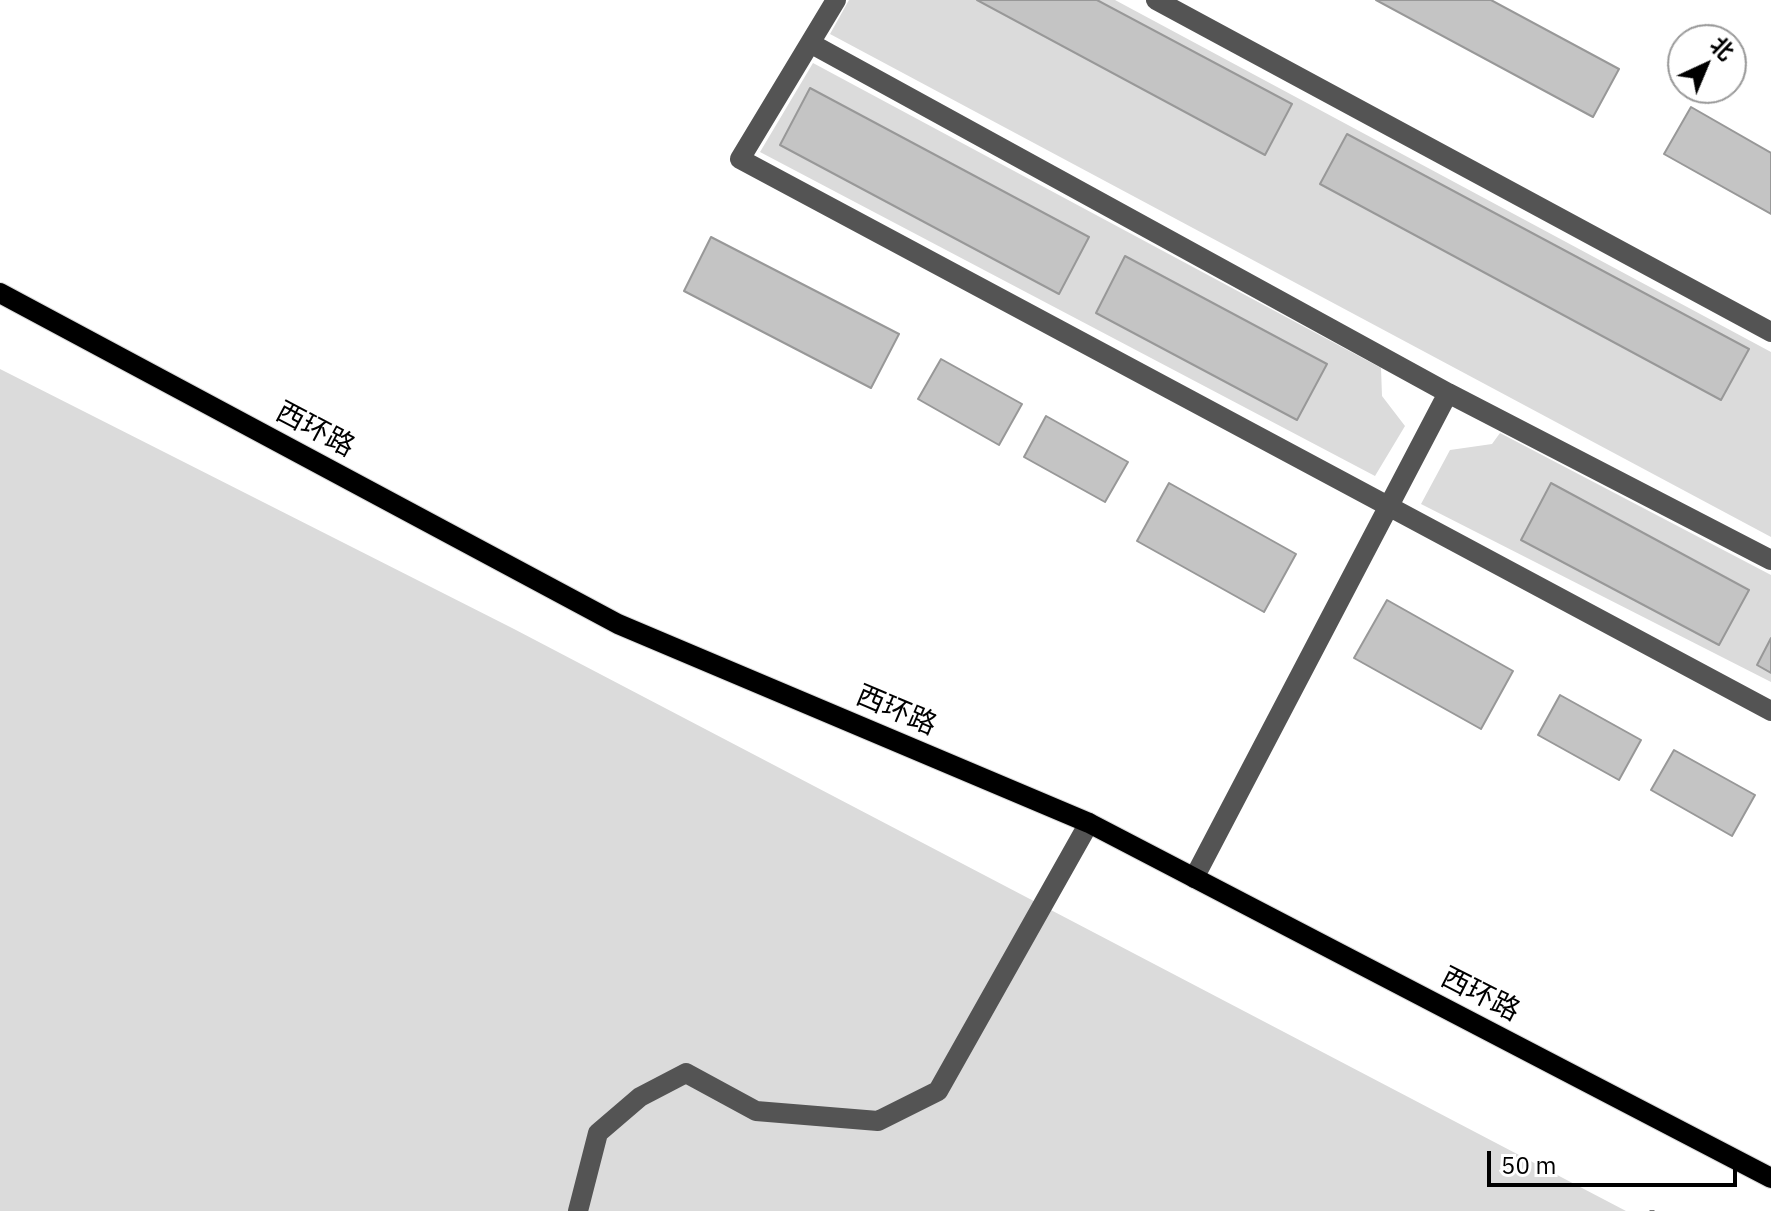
<!DOCTYPE html>
<html>
<head>
<meta charset="utf-8">
<style>
  body { margin:0 }
  #map { position:relative; width:1771px; height:1211px; overflow:hidden; background:#fff; font-family:"IBM Plex Sans","Noto Sans SC",sans-serif }
  canvas { display:block }
  .north { position:absolute; left:1667px; top:24px; width:80px; height:80px; box-sizing:border-box; background:#fff; border:2px solid #999; border-radius:50%; rotate:44deg; font-size:22px; font-weight:700; line-height:32px; text-align:center; color:#000 }
  .north::after { content:''; display:block; margin:auto; width:28px; height:36px; background:#000; clip-path:polygon(50% 0,100% 100%,50% 72%,0 100%) }
  .scale { position:absolute; left:1487px; top:1151px; width:250px; height:36px; box-sizing:border-box; border:4px solid #000; border-top:0; padding-left:10px; font-size:24px; line-height:28px; white-space:nowrap; color:#000; -webkit-text-stroke:6px #fff; paint-order:stroke }
</style>
</head>
<body>
<div id="map">
<canvas width="1771" height="1211"></canvas>
<div class="north">北</div>
<div class="scale">50 m</div>
</div>
<script>
const c = document.querySelector('canvas').getContext('2d');
c.lineJoin = 'round';
function fillPath(path, color) {
  c.fillStyle = color;
  c.fill(path, 'evenodd');
}
function stroke(path, color, width, dash) {
  c.strokeStyle = color;
  c.lineWidth = width;
  c.lineCap = dash ? 'butt' : 'round';
  c.setLineDash(dash || []);
  c.stroke(path);
}
function label(font, color, halo, rows, align = 'center') {
  c.font = font + ' "IBM Plex Sans","Noto Sans SC",sans-serif';
  c.lineWidth = 7;
  c.setLineDash([]);
  c.textBaseline = 'middle';
  c.strokeStyle = halo;
  c.fillStyle = color;
  for (const [text, x, y, turn = 0] of rows) {
    c.save();
    c.translate(x, y);
    c.rotate((+turn || 0) * Math.PI / 180);
    c.textAlign = isNaN(turn) ? turn : align;
    if (halo) c.strokeText(text, 0, 0);
    c.fillText(text, 0, 0);
    c.restore();
  }
}
fillPath(new Path2D(`
  M849,0H977L1264,154L1097,0H1115L1771,352V537L830,34ZM1348,134L1748,348L1720,399L1321,185Z
  M813,63L1381,368L1382,396L1405,426L1375,476L760,152ZM810,89L1089,237L1059,293L780,145ZM1126,257L1326,364H1327L1096,313Z
  M0,369L514,629L1626,1211H0Z
  M1500,433L1771,575V638L1757,665L1771,673V682L1421,504L1450,450L1492,444ZM1551,484L1749,589L1719,645L1521,540Z`), '#dbdbdb');
const building = new Path2D(`
  M977,0H1097L1292,104L1265,155Z
  M1376,0H1491L1619,69L1593,117Z
  M810,88L1089,237L1059,294L780,145Z
  M1691,107L1771,153V214L1664,154Z
  M1347,134L1749,349L1721,400L1320,184Z
  M711,237L899,334L871,388L684,291Z
  M1125,256L1327,364L1297,420L1096,313Z
  M941,359L1022,404L999,445L918,399Z
  M1046,416L1128,462L1105,502L1024,457Z
  M1169,483L1296,554L1264,612L1137,541Z
  M1551,483L1749,590L1719,645L1521,540Z
  M1387,600L1513,671L1481,729L1354,658Z
  M1771,638V673L1757,665Z
  M1560,695L1641,740L1619,780L1538,735Z
  M1674,750L1755,795L1732,836L1651,790Z`);
fillPath(building, '#c4c4c4');
stroke(building, '#989898', 2);
const major = new Path2D(`
  M0,293L618,624L1089,823L1771,1178`);
stroke(major, '#dbdbdb', 22);
stroke(new Path2D(`
  M1652,1211V1210`), '#767676', 5, [2, 4]);
stroke(new Path2D(`
  M836,0L740,159L1771,711
  M1156,0L1771,332
  M810,43L1448,393L1771,560
  M1194,878L1448,393
  M578,1211L598,1133L640,1097L686,1073L756,1111L878,1121L938,1091L1089,823`), '#545454', 20);
stroke(major, '#000', 20);
label('28px', '#000', '#fff', [
  ["西环路",315,430,28],
  ["西环路",896,711,23],
  ["西环路",1480,995,27]
]);
</script>
</body>
</html>
